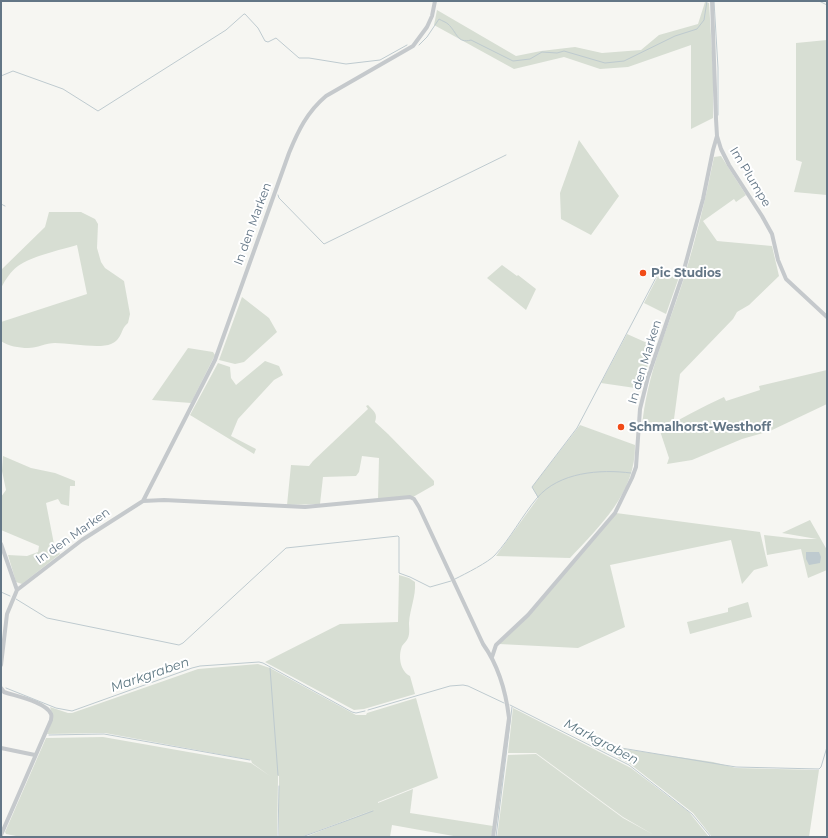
<!DOCTYPE html>
<html>
<head>
<meta charset="utf-8">
<style>
  body { margin:0 }
  #map { position:relative; width:828px; height:838px; overflow:hidden; background:#f6f6f2; font-family:Montserrat,sans-serif }
  canvas { display:block }
  .frame { position:absolute; inset:0; border:2px solid #637686; pointer-events:none }
</style>
</head>
<body>
<div id="map">
<canvas width="828" height="838"></canvas>
<div class="frame"></div>
</div>
<script>
const c = document.querySelector('canvas').getContext('2d');
c.lineJoin = 'round';
function fillPath(path, color) {
  c.fillStyle = color;
  c.fill(path, 'evenodd');
}
function stroke(path, color, width, dash) {
  c.strokeStyle = color;
  c.lineWidth = width;
  c.lineCap = dash ? 'butt' : 'round';
  c.setLineDash(dash || []);
  c.stroke(path);
}
function label(font, color, halo, rows, align = 'center') {
  c.font = font + ' Montserrat,sans-serif';
  c.lineWidth = 4;
  c.setLineDash([]);
  c.textBaseline = 'middle';
  c.strokeStyle = halo;
  c.fillStyle = color;
  for (const [text, x, y, turn = 0] of rows) {
    c.save();
    c.translate(x, y);
    c.rotate((+turn || 0) * Math.PI / 180);
    c.textAlign = isNaN(turn) ? turn : align;
    if (halo) c.strokeText(text, 0, 0);
    c.fillText(text, 0, 0);
    c.restore();
  }
}
fillPath(new Path2D(`
  M705,2L709,3L713,68V118L691,129V45L628,67L600,69L564,57L514,69L434,25L437,10L516,56L541,51L575,47L602,53L641,50L659,35L698,24Z
  M827,40V195L794,192L802,162L796,160V43Z
  M579,140L619,196L591,235L561,219L560,193Z
  M721,156L746,195L736,202L734,199L703,221L717,241L772,246L779,276L749,305L737,312L733,319L680,374L674,419L660,428H642C646,376 668,328 684,278C696,238 706,198 714,157Z
  M49,212H81L95,219L98,224L97,248L101,262L105,268L124,281L130,314L128,323C120,329 123,339 111,344C99,349 70,343 55,343C46,343 37,348 28,348C19,348 8,346 1,341V322L87,294L77,245C60,250 32,256 18,266C10,272 6,279 1,288V270L45,227Z
  M502,265L517,276L518,275L536,289L526,310L487,278Z
  M661,270L677,278L678,280L666,314L644,303Z
  M242,297L269,318L277,332L244,362L235,364L219,360Z
  M627,334L654,346L646,371L642,389L601,383Z
  M188,348L213,352L215,355L191,403L152,400Z
  M265,361L279,366L283,375L274,380L238,419L231,436L256,449L254,454L190,415L218,363L230,367L231,378L236,385Z
  M827,370V404L770,431L742,439L692,460L667,464L669,458L660,431C681,418 702,407 724,397L726,401L760,390L759,386Z
  M368,405C374,412 378,413 375,422L388,434L434,481V485L413,497L378,499L379,458L362,456L359,472L356,476L323,477L320,504L287,505L291,465L309,466L313,461L368,409L366,406Z
  M580,425L635,445C636,492 600,526 570,558L496,556L538,498L532,487Z
  M3,456L31,468L55,473L75,481V486H70L69,506L61,504L58,499L46,503L54,544L60,554L22,584L16,582L8,555L27,556L38,552L39,546L1,530V497L6,490L2,471Z
  M616,513L760,532L768,566L754,570L742,584L731,540L610,565L625,627L578,648L499,644L528,617Z
  M810,520L827,550V570L808,578L801,549L767,555L764,535L800,539H817L782,533Z
  M399,575L409,578L415,582C416,597 410,608 409,623C409,627 410,634 408,638C407,641 404,643 402,646C398,656 400,671 410,676L415,694L364,709L354,710L265,662L340,624L398,622Z
  M748,602L752,617L690,634L687,622L728,612V608Z
  M258,664L270,668L356,715H366L367,713L416,698L438,778L378,802V803L413,789L410,813L493,826L491,837H459L392,825L390,837H305L376,809L301,837H279V776H278V781L277,837H21L6,834L5,832L46,738L103,737L251,763L270,776L252,763L251,760L105,733L47,734C51,724 54,717 50,707L68,713H72L198,669Z
  M513,708L631,768L689,812L709,837H497L508,755L536,754L623,818L654,835L623,817L536,753H508Z
  M603,746L713,762L736,768L819,770L809,837H712L693,813L630,764L598,747Z`), '#d7ded3');
fillPath(new Path2D(`
  M806,552H819L821,557L820,563L809,565L806,559Z`), '#becacf');
stroke(new Path2D(`
  M714,1L718,68V115
  M819,1L827,5
  M419,45L427,37L439,19C442,21 446,22 448,24C457,32 457,44 471,40L513,61L530,59L542,52L557,53L564,51L605,63L624,61L675,36L697,29L704,20L707,1
  M1,76L13,71L63,89L98,111L226,30L244,14H245L258,28L265,41L268,42L276,38L299,58H309L346,64L380,60L407,45
  M278,195L279,198L324,244L506,155
  M1,204L5,206
  M538,497L532,487L577,428L660,270
  M455,579C465,574 489,562 495,555C510,539 522,516 537,498C559,472 600,469 631,473
  M1,592L10,596
  M16,599L47,618L179,645L183,643L286,548L398,536L399,537V573L410,577L430,587L451,581
  M270,668L278,775
  M6,688L56,708L72,711L192,668L200,666L259,662L263,663L352,712L356,713L365,711
  M510,705L629,765L692,814L711,837
  M368,710L450,686L463,685L468,686L504,703
  M49,735L104,734L250,760
  M594,747L603,745L736,767L819,769L821,767L827,747
  M278,837L279,786
  M302,837L373,811
  M496,837L512,707`), '#becacf', 1);
stroke(new Path2D(`
  M712,1L716,119L717,136L721,149L729,165L762,216L772,234L778,260L786,279L827,317
  M143,501L215,360L289,153C298,131 307,112 326,96L413,46L427,27L432,16L435,1
  M1,544L17,590L7,614L1,665
  M17,590L82,540L143,501L164,500L305,507L410,497L414,499L419,507L483,644C498,665 506,692 509,718L493,837
  M492,657L496,645L528,615L615,513L632,478L636,467L640,409L648,377L682,277L703,199L713,150L717,136
  M1,688L4,692C15,696 46,702 51,714C52,716 51,718 51,720L1,835
  M1,748L35,755`), '#c5c9cc', 4);
for (const [x, y, r, color] of [
  [643,273,4,"#f14b17"],
  [621,427,4,"#f14b17"]
]) {
  const dot = new Path2D();
  dot.arc(x, y, r, 0, 2 * Math.PI);
  c.fillStyle = color;
  c.fill(dot);
  stroke(dot, '#fff', 1.5);
}
label('12px', '#637686', '#fff', [
  ["Im Plumpe",750,177,59],
  ["In den Marken",253,224,-70],
  ["In den Marken",645,362,-73],
  ["In den Marken",73,536,-35]
]);
label('bold 12px', '#637686', '#fff', [
  ["Pic Studios",651,273],
  ["Schmalhorst-Westhoff",629,427]
], 'left');
label('italic 13px', '#5e7883', '#fff', [
  ["Markgraben",150,675,-19],
  ["Markgraben",601,742,28]
]);
</script>
</body>
</html>
